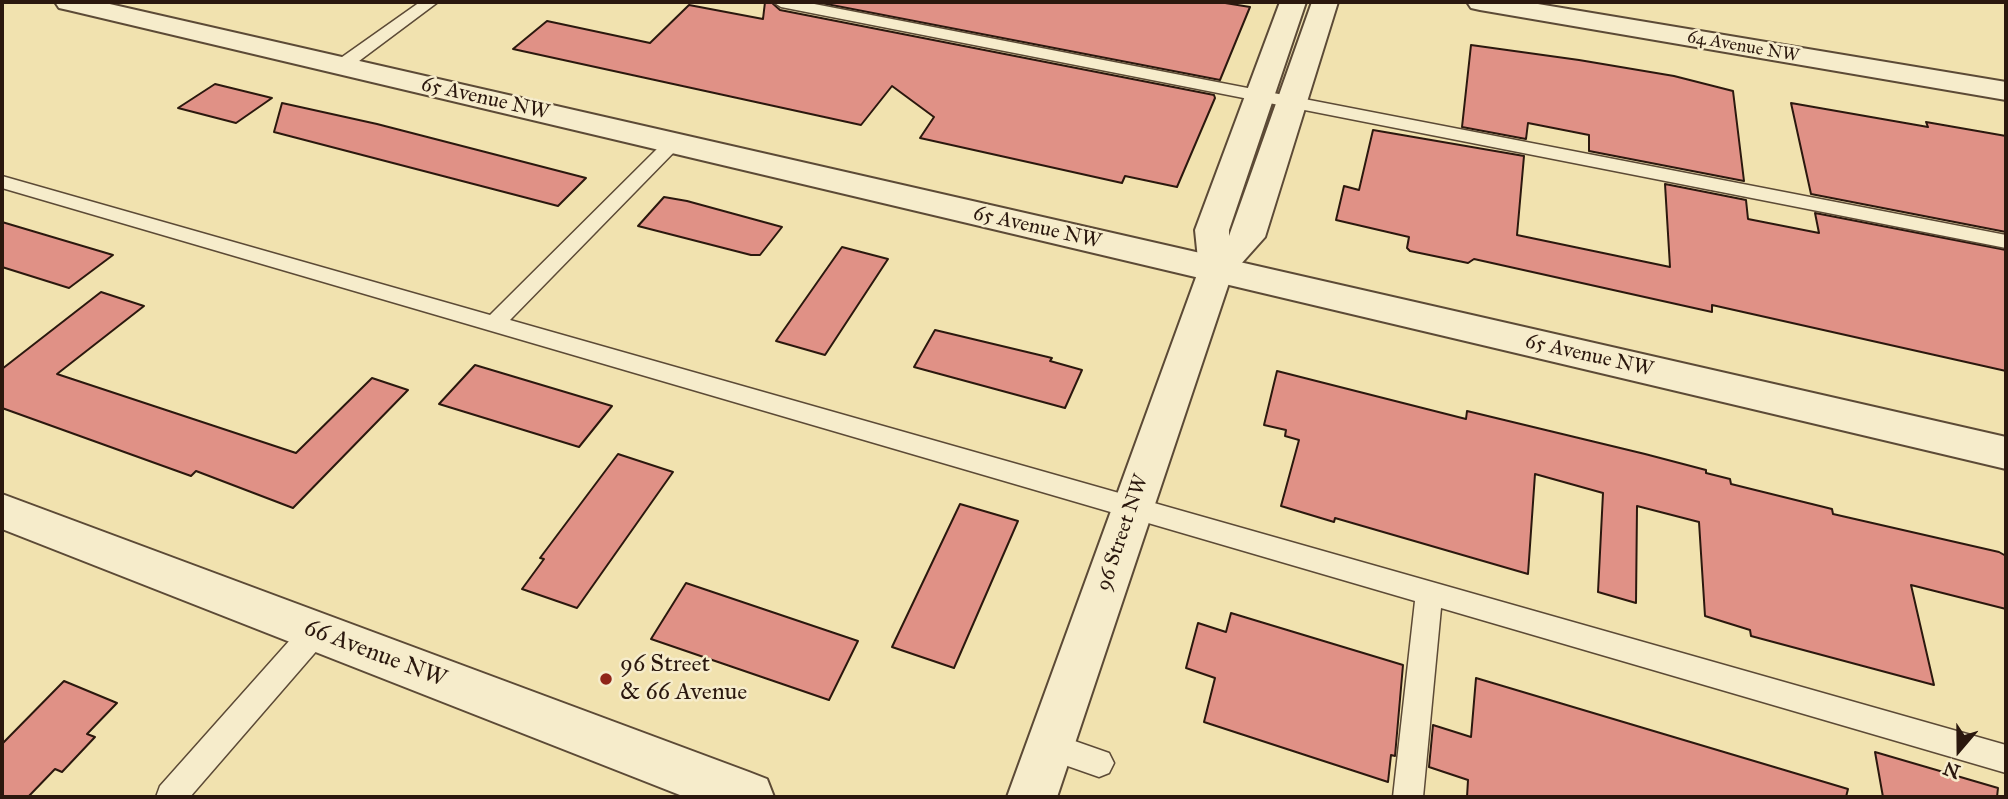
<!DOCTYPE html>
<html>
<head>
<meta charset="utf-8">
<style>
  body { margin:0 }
  #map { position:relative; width:2008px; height:799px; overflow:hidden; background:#f1e2af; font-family:"IM FELL Great Primer",serif }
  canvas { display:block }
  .frame { position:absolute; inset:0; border:4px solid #2b180e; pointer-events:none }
  .north { position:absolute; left:1924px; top:715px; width:70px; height:70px; -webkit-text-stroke:5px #f6eccb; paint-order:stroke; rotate:200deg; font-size:19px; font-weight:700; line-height:28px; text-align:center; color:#2b180e }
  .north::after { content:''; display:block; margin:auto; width:24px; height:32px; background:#2b180e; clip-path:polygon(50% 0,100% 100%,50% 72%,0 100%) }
</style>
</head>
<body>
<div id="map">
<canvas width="2008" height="799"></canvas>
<div class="frame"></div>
<div class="north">N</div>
</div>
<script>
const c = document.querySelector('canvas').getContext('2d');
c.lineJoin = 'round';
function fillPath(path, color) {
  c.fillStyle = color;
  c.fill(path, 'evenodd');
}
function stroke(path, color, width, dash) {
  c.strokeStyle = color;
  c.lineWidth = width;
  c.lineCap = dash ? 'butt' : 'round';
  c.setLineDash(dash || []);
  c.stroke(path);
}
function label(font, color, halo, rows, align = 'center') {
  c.font = font + ' "IM FELL Great Primer",serif';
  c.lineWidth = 5;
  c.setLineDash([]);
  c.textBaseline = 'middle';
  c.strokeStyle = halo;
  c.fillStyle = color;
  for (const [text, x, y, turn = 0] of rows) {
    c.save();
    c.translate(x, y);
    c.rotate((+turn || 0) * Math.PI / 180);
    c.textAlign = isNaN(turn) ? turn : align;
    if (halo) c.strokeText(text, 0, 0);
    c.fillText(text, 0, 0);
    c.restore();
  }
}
const building = new Path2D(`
  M765,2H771L780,10L1214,95L1215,98L1177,187L1125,176L1122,183L920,138L934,117L892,86L861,125L513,49L547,21L650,43L689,5L763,19Z
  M816,2H1219L1250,7L1220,80Z
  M1471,45L1579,60L1674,76L1733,91L1744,181L1589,151V135L1528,123L1526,139L1462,127Z
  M215,84L272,98L236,123L178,108Z
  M282,103L377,124L586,178L558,206L274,132Z
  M1791,103L1928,127L1926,122L2006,136V232L1811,194Z
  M1373,130L1524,156L1517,235L1670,267L1665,184L1746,200L1748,219L1819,233L1815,213L2006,250V371L1712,305V312L1474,259L1468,263L1410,251L1407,248L1409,237L1336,220L1344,186L1359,190Z
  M664,197L687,201L782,227L760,255H751L638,226Z
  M2,222L113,255L69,288L2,267Z
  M842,247L888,259L825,355L776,341Z
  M101,292L144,306L57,374L296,453L372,378L408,390L293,508L196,471L191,476L2,408V369Z
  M935,330L1052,358L1050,361L1082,370L1065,408L914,367Z
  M475,365L612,406L579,447L439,404Z
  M1277,371L1466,419L1467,411L1645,454L1706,470V473L1730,479L1731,484L1832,509L1833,514L1999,552L2006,556V609L1911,585L1934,685L1751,636L1750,630L1705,616L1699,522L1637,506L1636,603L1598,592L1603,493L1535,474L1528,574L1335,518L1334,522L1281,506L1299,440L1285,436L1286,430L1264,425Z
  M618,454L673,472L577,608L522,589L544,559L540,558Z
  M960,504L1018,521L954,668L892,647Z
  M686,583L858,641L829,700L651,639Z
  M1231,613L1403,665L1395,756L1391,755L1388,782L1204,722L1215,678L1186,668L1198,623L1226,632Z
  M1476,678L1848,789L1846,797H1467L1468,780L1429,767L1433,725L1471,737Z
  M64,681L117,703L87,734L95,737L62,772L55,769L28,797H2V744Z
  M1875,752L1998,788L1997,797H1883Z`);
fillPath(building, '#e09186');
stroke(building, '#2b180e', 2);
const service = new Path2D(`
  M420,2H438L347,70H335V62Z
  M773,2H804L2006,235V248L781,7Z
  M673,138L682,143L679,147L510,320L2006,745V773L1441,608L1423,797H1393L1415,601L2,188V176L490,315L667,139Z
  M316,619L326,622L329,631L326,640L190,797H156L160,786L306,622Z
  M1049,732L1109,753L1114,763L1109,773L1099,777L1039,756L1034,746L1039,736Z`);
const minor = new Path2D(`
  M55,2H101L2006,437V469L68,10L59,8Z
  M1467,2H1526L2006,82V100L1480,10L1471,8Z`);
const tertiary = new Path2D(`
  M1280,2H1306L1229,230V236L1312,2H1338L1265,237L1232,274L1057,797H1007L1199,269L1195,230Z
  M2,494L749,772L767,779L774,797H685L2,529Z`);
stroke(service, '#5c4a36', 3);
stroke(minor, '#5c4a36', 4);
stroke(tertiary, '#5c4a36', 4);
fillPath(service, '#f6eccb');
fillPath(minor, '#f6eccb');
fillPath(tertiary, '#f6eccb');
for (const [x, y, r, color] of [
  [606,679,7,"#8f2418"]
]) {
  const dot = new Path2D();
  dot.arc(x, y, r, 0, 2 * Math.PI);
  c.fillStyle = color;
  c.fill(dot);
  stroke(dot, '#f6eccb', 2.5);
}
label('18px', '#2b180e', '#f6eccb', [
  ["64 Avenue NW",1743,47,10]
]);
label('21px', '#2b180e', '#f6eccb', [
  ["65 Avenue NW",485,99,13],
  ["65 Avenue NW",1037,228,13],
  ["65 Avenue NW",1589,356,13],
  ["96 Street NW",1123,533,-71]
]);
label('24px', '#2b180e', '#f6eccb', [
  ["66 Avenue NW",375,654,21]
]);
label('24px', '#2b180e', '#f6eccb', [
  ["96 Street",620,665],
  ["& 66 Avenue",620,693]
], 'left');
</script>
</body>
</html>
